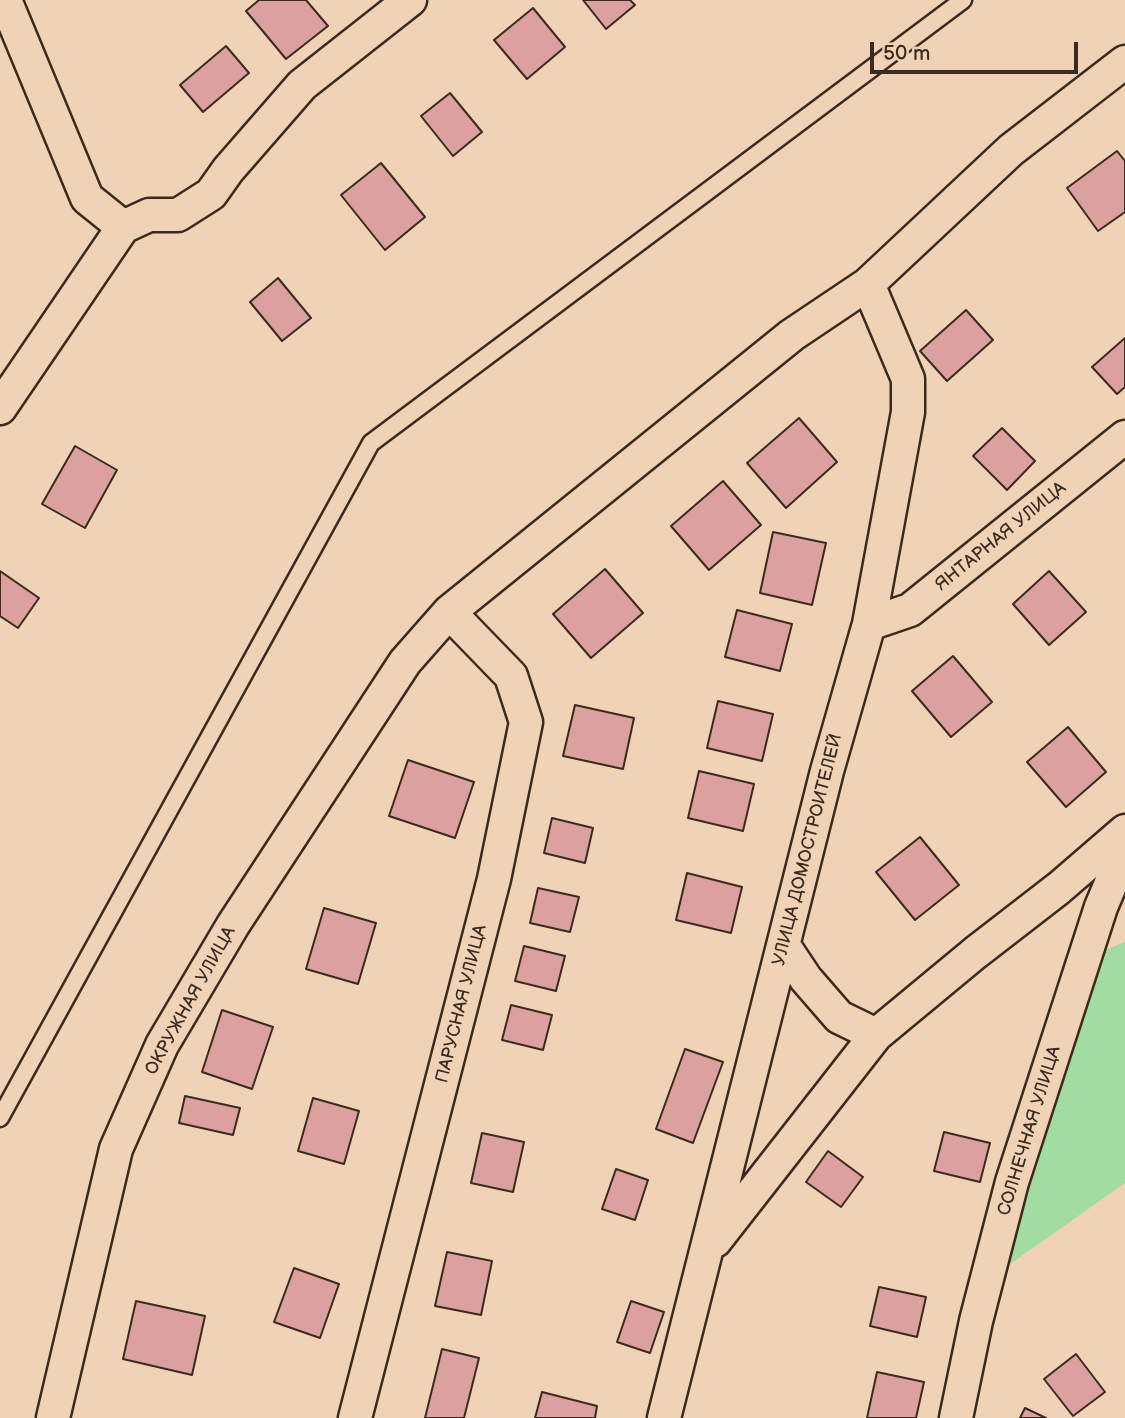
<!DOCTYPE html>
<html>
<head>
<meta charset="utf-8">
<style>
  body { margin:0 }
  #map { position:relative; width:1125px; height:1418px; overflow:hidden; background:#f0d3b7; font-family:"Balsamiq Sans",sans-serif }
  canvas { display:block }
  .scale { position:absolute; left:870px; top:42px; width:208px; height:32px; box-sizing:border-box; border:4px solid #3b2a1e; border-top:0; padding-left:9px; font-size:21px; line-height:24px; white-space:nowrap; color:#3b2a1e; -webkit-text-stroke:5px #f0d3b7; paint-order:stroke }
</style>
</head>
<body>
<div id="map">
<canvas width="1125" height="1418"></canvas>
<div class="scale">50 m</div>
</div>
<script>
const c = document.querySelector('canvas').getContext('2d');
c.lineJoin = 'round';
function fillPath(path, color) {
  c.fillStyle = color;
  c.fill(path, 'evenodd');
}
function stroke(path, color, width, dash) {
  c.strokeStyle = color;
  c.lineWidth = width;
  c.lineCap = dash ? 'butt' : 'round';
  c.setLineDash(dash || []);
  c.stroke(path);
}
function label(font, color, halo, rows, align = 'center') {
  c.font = font + ' "Balsamiq Sans",sans-serif';
  c.lineWidth = 5;
  c.setLineDash([]);
  c.textBaseline = 'middle';
  c.strokeStyle = halo;
  c.fillStyle = color;
  for (const [text, x, y, turn = 0] of rows) {
    c.save();
    c.translate(x, y);
    c.rotate((+turn || 0) * Math.PI / 180);
    c.textAlign = isNaN(turn) ? turn : align;
    if (halo) c.strokeText(text, 0, 0);
    c.fillText(text, 0, 0);
    c.restore();
  }
}
fillPath(new Path2D(`
  M1125,942V1183L1006,1267L1100,952Z`), '#a3dca0');
const building = new Path2D(`
  M259,0H306L328,26L286,59L246,11Z
  M583,0H630L635,5L606,29Z
  M533,8L565,47L527,79L494,40Z
  M226,46L249,73L203,112L180,85Z
  M450,93L482,132L453,156L421,116Z
  M1117,151L1125,161V212L1098,231L1067,188Z
  M381,163L425,217L385,250L341,195Z
  M278,278L311,318L282,341L250,302Z
  M966,310L993,340L947,381L920,351Z
  M1125,338V387L1117,394L1092,367Z
  M799,418L837,462L786,508L747,463Z
  M1002,428L1035,461L1007,490L973,456Z
  M75,446L117,470L85,528L42,504Z
  M723,481L761,525L709,570L671,526Z
  M773,532L826,543L812,605L760,593Z
  M605,569L643,613L591,658L553,614Z
  M0,571L39,598L18,628L0,616Z
  M1049,571L1086,612L1049,645L1013,604Z
  M737,610L792,624L780,671L725,657Z
  M953,656L992,702L951,737L912,691Z
  M718,701L773,714L762,761L707,748Z
  M575,705L634,718L623,769L563,756Z
  M1068,727L1106,772L1066,807L1027,762Z
  M408,760L474,782L455,838L389,816Z
  M699,771L754,784L743,831L688,818Z
  M552,818L593,828L585,863L544,853Z
  M920,837L959,885L915,920L876,872Z
  M687,873L742,887L731,933L676,920Z
  M538,888L579,897L570,932L530,923Z
  M324,908L376,923L358,984L306,969Z
  M524,946L565,956L556,991L515,981Z
  M511,1005L552,1015L543,1050L502,1040Z
  M222,1010L273,1027L252,1089L202,1072Z
  M685,1049L723,1062L693,1143L656,1129Z
  M185,1096L240,1108L233,1135L179,1123Z
  M313,1098L359,1111L344,1164L298,1151Z
  M944,1132L990,1143L980,1182L934,1171Z
  M482,1133L524,1142L513,1192L471,1183Z
  M828,1151L863,1177L841,1207L806,1182Z
  M616,1169L648,1180L635,1220L602,1209Z
  M447,1252L492,1261L481,1315L435,1306Z
  M294,1268L339,1284L320,1338L274,1322Z
  M879,1287L926,1297L917,1337L870,1326Z
  M136,1301L205,1316L192,1375L123,1359Z
  M631,1301L664,1312L650,1353L617,1342Z
  M442,1349L479,1358L464,1418H425Z
  M1076,1354L1105,1392L1073,1416L1044,1379Z
  M877,1372L924,1382L916,1418H867Z
  M542,1392L597,1406L595,1418H535Z
  M1025,1408L1046,1418H1020Z`);
fillPath(building, '#dca19f');
stroke(building, '#3b2a1e', 2);
const lane = new Path2D(`
  M0,1118L371,443L963,0`);
const street = new Path2D(`
  M5,0L87,198L123,227
  M123,227L149,215H178L211,194L228,170L302,85L410,0
  M0,408L123,227
  M869,624L910,610L1125,437
  M784,946L806,979L839,1017L876,1035
  M715,1241L876,1035L975,953L1059,888L1125,831
  M53,1418L116,1149L162,1045L233,925L405,662L449,612L792,335L868,284L1011,150L1125,62
  M355,1418L494,879L526,722L511,676L449,612
  M664,1418L827,771L869,624L908,412V379L868,284
  M956,1418L976,1321L1012,1182L1101,907L1125,850`);
stroke(lane, '#3b2a1e', 21);
stroke(street, '#3b2a1e', 37);
stroke(lane, '#f0d3b7', 16);
stroke(street, '#f0d3b7', 32);
label('18px', '#3b2a1e', '#f0d3b7', [
  ["ЯНТАРНАЯ УЛИЦА",1001,537,-39],
  ["УЛИЦА ДОМОСТРОИТЕЛЕЙ",808,850,-76],
  ["ОКРУЖНАЯ УЛИЦА",191,1001,-61],
  ["ПАРУСНАЯ УЛИЦА",462,1004,-76],
  ["СОЛНЕЧНАЯ УЛИЦА",1030,1131,-73]
]);
</script>
</body>
</html>
